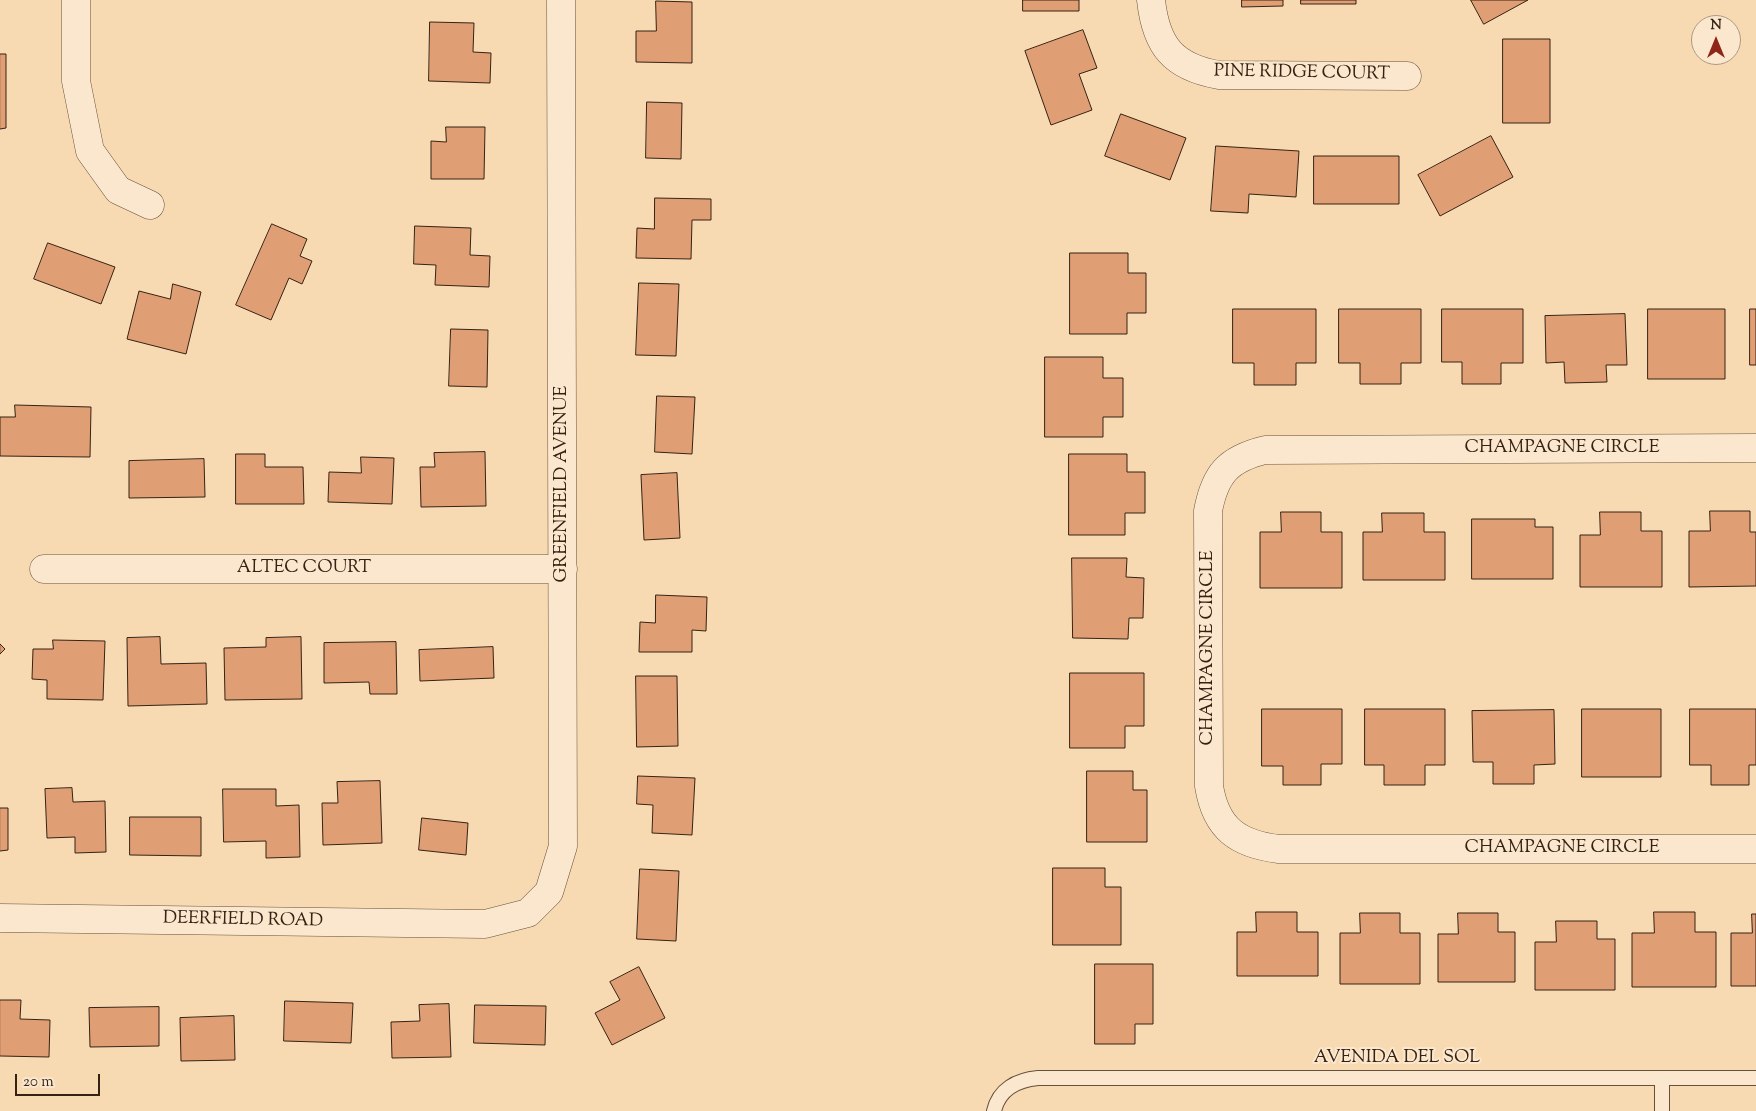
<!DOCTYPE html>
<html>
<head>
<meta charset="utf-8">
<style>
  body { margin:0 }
  #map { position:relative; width:1756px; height:1111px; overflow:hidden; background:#f8dab2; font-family:"Sorts Mill Goudy",serif }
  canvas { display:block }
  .north { position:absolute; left:1691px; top:15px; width:50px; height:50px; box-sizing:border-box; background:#fae7cd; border:1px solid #ac9883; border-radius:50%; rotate:0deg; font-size:14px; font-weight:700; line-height:20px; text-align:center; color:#362214 }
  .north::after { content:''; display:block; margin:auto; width:18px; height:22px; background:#8f2418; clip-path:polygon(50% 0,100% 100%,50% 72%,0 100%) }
  .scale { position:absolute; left:15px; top:1074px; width:85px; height:22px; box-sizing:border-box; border:2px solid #362214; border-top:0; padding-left:6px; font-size:15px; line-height:18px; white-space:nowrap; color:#362214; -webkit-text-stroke:4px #fae7cd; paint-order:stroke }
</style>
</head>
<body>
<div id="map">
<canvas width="1756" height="1111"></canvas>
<div class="north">N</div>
<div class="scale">20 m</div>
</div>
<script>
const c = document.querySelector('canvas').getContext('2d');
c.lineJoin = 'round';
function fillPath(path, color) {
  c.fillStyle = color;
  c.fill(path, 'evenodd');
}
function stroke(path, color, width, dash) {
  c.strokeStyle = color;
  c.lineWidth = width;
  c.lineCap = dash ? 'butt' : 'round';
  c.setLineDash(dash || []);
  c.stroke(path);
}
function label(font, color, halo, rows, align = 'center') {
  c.font = font + ' "Sorts Mill Goudy",serif';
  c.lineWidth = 4;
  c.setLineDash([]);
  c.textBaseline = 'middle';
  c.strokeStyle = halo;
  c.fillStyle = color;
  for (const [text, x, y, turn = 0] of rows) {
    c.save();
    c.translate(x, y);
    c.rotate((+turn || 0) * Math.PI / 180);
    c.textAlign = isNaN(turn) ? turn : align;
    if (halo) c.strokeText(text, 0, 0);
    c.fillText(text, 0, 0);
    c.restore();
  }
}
const building = new Path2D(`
  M1023,0H1079V11H1023Z
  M1242,0H1283V6L1242,7Z
  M1301,0H1356V4H1301Z
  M1471,0H1528L1484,24Z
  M656,1L692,2V63L636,62V31H656Z
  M430,22L474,23L473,52L491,53L490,83L429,81Z
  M1083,30L1097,68L1079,74L1092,110L1051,125L1025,51Z
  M1503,39H1550V123H1503Z
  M0,54H6V128L0,129Z
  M647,102L682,103L681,159L646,158Z
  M1121,114L1186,138L1170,180L1105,156Z
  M446,127H485L484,179H431V141L446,142Z
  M1491,136L1513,177L1440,216L1418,175Z
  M1216,146L1299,151L1296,197L1249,194L1248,213L1211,211Z
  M1314,156H1399V204H1314Z
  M655,198L711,199V220H692L691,259L636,258L637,228L654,229Z
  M272,224L307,239L300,256L312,261L302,284L289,278L271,320L236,305Z
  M415,226L471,228L470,255L490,256L489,287L435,285L436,265L414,264Z
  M48,243L115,267L101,304L34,279Z
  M1070,253H1128V273H1146V313H1127V334H1070Z
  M639,283L679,284L676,356L636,355Z
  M173,284L201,292L186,354L127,339L139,291L170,299Z
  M1233,309H1316V363H1296V385H1254V363H1233Z
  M1339,309H1421V363H1401V384H1360V363H1339Z
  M1442,309H1523V363H1501V384H1462V362H1442Z
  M1648,309H1725V379H1648Z
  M1750,309H1756V365H1750Z
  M1625,314L1627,365H1606L1607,382L1565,383L1564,362L1546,363L1545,316Z
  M451,329L488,330L487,387L449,386Z
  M1045,357H1103V378H1123V417H1103V437H1045Z
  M657,396L695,397L692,454L655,452Z
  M15,405L91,407L90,457L0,456V417H15Z
  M485,452L486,506L421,507L420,467H435L434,453Z
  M236,454H265V467H303L304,504H236Z
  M1069,454H1127V472H1145V513H1125V535H1069Z
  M361,457L394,458L392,504L328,502L329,472L361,473Z
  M204,459L205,497L129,498V461Z
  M677,473L680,538L644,540L641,475Z
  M1710,511H1750V532H1756V586L1689,587V531H1710Z
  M1281,512H1321V532H1342V588H1260V532H1281Z
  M1600,512H1641V531H1662V587H1580V535H1600Z
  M1382,513H1424V532H1445V580H1363V532H1382Z
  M1472,519H1535V527H1553V579H1472Z
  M1072,558H1127L1126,577L1144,578L1143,618H1129L1128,639L1073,638Z
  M656,595L707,597L706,631L692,630V652H639L640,622L655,623Z
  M160,637L161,664L206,663L207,704L128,706L127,638Z
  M301,637L302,699L225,700L224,648L266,647V638Z
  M53,640L105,641L103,700L47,699V680L32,679L33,649H53Z
  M396,642L397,694H370L369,682L324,683V643Z
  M0,644L5,649L0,654Z
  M493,647L494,678L420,681L419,650Z
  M1070,673H1144V726H1125V748H1070Z
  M636,676H677L678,746L637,747Z
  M1262,709H1342V764H1321V785H1283V766H1262Z
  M1365,709H1445V765H1425V785H1384V765H1365Z
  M1582,709H1661V777H1582Z
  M1690,709H1756V765H1749V785H1711V765H1690Z
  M1554,710L1555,764L1534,765V784H1493V762H1473L1472,711Z
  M1087,771H1133V790H1147V842H1087Z
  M638,776L695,778L692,835L652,833L653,805L637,804Z
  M380,781L382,843L323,845L322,803H338L337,782Z
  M72,788L73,802L105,801L106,852L75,853V837L47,838L45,789Z
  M223,789H276V806L299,805L300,857L266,858V841L224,842Z
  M0,808H8V850L0,851Z
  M130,817H201V856L130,855Z
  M422,818L468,823L466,855L419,850Z
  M1053,868H1105V887H1121V945H1053Z
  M640,869L679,871L676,941L637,939Z
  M1256,912H1297V932H1318V976H1237V932H1256Z
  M1654,912H1695V932H1716V987H1632V933H1654Z
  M1360,913H1400V933H1420V984H1340V933H1360Z
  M1458,913H1498V932H1515V982H1438V934H1458Z
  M1752,914H1756V986H1731V933H1752Z
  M1556,921H1597V939H1615V990H1535V942H1556Z
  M1095,964H1153V1024H1135V1044H1095Z
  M639,967L665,1018L612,1045L595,1013L620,1000L610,982Z
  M0,1000H21L20,1019L50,1020L49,1057L0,1056Z
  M285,1001L353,1003L351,1043L284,1041Z
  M449,1004L451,1057L392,1058L391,1022L420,1021L419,1005Z
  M475,1005L546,1006L545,1045L474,1043Z
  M159,1007V1046L90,1047L89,1008Z
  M234,1016L235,1060L181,1061L180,1018Z`);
fillPath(building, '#df9e74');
stroke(building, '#362214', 1);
const lane = new Path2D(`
  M1662,1078V1111
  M994,1111C999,1089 1017,1080 1038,1078H1756`);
const street = new Path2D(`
  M76,0V81L90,151L118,190L150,205
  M1151,0C1156,46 1173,67 1219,75L1407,76
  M1756,448L1265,450C1228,459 1215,474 1208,511L1209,786C1216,829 1238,844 1279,849H1756
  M44,569H563
  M0,918L485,924L528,913L549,892L563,846L561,0`);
stroke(lane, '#66503c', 16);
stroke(street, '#66503c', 29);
stroke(lane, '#fae7cd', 14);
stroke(street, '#fae7cd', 28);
label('18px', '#362214', '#fae7cd', [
  ["PINE RIDGE COURT",1302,74,1],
  ["CHAMPAGNE CIRCLE",1562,449],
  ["GREENFIELD AVENUE",563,484,-90],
  ["ALTEC COURT",304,569],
  ["CHAMPAGNE CIRCLE",1209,648,-90],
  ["CHAMPAGNE CIRCLE",1562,849],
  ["DEERFIELD ROAD",243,921,1],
  ["AVENIDA DEL SOL",1397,1059]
]);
</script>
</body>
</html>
